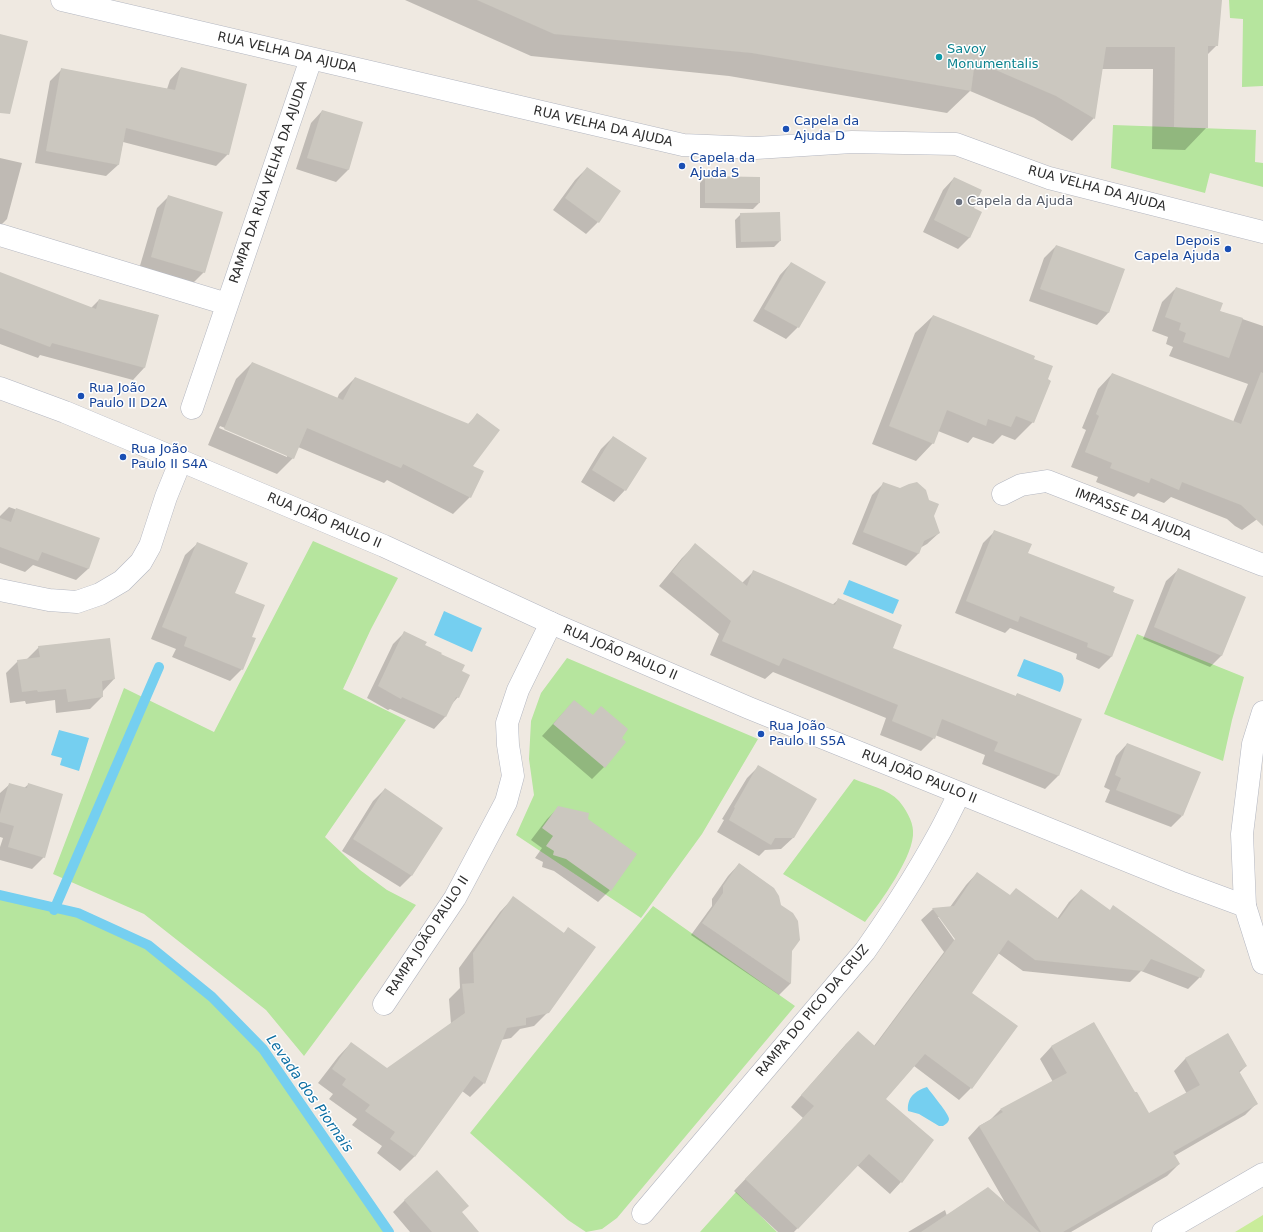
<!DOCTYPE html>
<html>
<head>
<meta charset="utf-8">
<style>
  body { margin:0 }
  canvas { display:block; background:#efe9e1 }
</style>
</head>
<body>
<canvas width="1263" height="1232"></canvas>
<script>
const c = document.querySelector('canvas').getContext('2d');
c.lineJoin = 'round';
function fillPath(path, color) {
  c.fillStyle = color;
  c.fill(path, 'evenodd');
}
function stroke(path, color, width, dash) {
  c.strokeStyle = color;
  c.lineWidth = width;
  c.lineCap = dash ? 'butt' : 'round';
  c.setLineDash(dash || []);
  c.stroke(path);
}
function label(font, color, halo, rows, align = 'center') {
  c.font = font + ' "DejaVu Sans",sans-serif';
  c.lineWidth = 3;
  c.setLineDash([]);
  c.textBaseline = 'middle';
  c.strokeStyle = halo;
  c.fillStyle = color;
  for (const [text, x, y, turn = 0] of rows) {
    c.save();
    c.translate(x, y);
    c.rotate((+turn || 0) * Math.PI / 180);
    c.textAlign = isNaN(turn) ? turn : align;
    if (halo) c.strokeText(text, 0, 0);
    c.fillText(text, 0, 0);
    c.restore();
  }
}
fillPath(new Path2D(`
  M1229,0H1263V86L1242,87L1243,19L1230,18Z
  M1113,125L1256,130L1255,162L1263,163V187L1210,173L1205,193L1111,168Z
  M313,541L398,578L371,629L343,689L406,720L325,837L360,870L387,890L416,905L304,1056L266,1010L144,914L53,874L124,688L214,732Z
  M1137,634L1244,677L1232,720L1223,761L1104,714Z
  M567,658L758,739L702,834L641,918L516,835L534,795L529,759L531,721L541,693Z
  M854,779C868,785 888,789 899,801C905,808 913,821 913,831C915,855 880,903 865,922L783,874Z
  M0,898L77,915L147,947L211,999L261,1050L386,1232H0Z
  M653,906L795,1006L617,1218L602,1229L586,1232L568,1220L470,1133Z
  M736,1192L777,1232H700Z`), '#b6e59e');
fillPath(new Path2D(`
  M1263,1215V1232H1235Z`), '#c9ec9a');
fillPath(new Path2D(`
  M849,580L899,600L893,614L843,594Z
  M444,611L482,628L472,652L434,635Z
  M1024,659L1061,673C1066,679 1063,685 1060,692L1017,676Z
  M59,730L89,738L79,771L60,765L62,758L51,755Z
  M927,1087C931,1093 949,1114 949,1119C949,1122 946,1124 943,1126H939L919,1114L908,1111C907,1097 915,1091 927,1087Z`), '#75cff0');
fillPath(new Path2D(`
  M405,0H1221L1217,45L1207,55V127L1185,150L1152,149L1153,69H1102L1094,118L1072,141L1034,118L970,91L947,113L729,76L531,56Z
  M181,68L228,154L216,166L123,142L118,165L106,176L35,163L50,81L62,69L167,89L170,80Z
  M322,111L362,123L348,170L336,182L296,169L311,123Z
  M0,158L22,163L7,219L0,226Z
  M587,168L598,222L586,234L553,210L575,180Z
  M705,177L759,178V203L753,209L700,208V183Z
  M954,178L972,208L970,237L958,249L923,232L943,190Z
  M168,197L204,272L192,284L139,269L157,208Z
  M741,214L780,241L774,247L736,248L735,220Z
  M1056,246L1124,270L1108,313L1097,325L1029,301L1044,258Z
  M791,263L798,327L786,339L753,321L780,275Z
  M0,273L91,308L99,300L158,315L144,368L133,380L40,355L38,358L0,344Z
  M1176,288L1219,311L1263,326V515L1242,530L1235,526L1227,519L1171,497L1164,503L1138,493L1134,497L1096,482L1098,477L1071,467L1086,430L1082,428L1098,389L1112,374L1233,422L1248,384L1169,356L1173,347L1166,344L1168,337L1152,331L1162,302Z
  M933,316L1033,360V422L1015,440L1002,435L993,444L973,437L968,443L938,431L933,443L916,461L872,444L915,333Z
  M252,363L337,399L339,394L355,378L467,425L477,415L472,466L482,472L470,497L453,514L387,480L384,483L298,447L293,458L277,474L208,445L236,379ZM220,426L287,454V457L219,428Z
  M613,437L625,490L614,502L581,482L601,449Z
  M884,483L900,490L933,516L939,533L927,544L920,548L918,554L906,566L852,544L872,495Z
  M9,507L98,539L88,569L76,580L33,565L25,572L0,563V516Z
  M995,531L1027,554L1133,601L1111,657L1099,669L1076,659L1077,654L1010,628L1005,633L955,613L983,543Z
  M197,544L234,593L251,638L242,669L230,681L172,657L176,649L151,639L185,555Z
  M695,545L742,583L754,571L832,605L838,600L892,649L1015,697L1017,694L1080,719L1058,776L1045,789L982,764L985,755L935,735L934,738L921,751L880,735L886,718L773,672L765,679L710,655L719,634L659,586L682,558Z
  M1178,570L1222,655L1210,667L1143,639L1166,581Z
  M404,633L440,655L461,671L458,697L451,705L445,717L434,729L390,709L388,710L367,698L393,644Z
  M109,639L114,679L103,691L102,697L90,709L56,713L55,700L26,704L25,701L10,703L6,673L18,661L27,659L39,647Z
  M574,701L604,767L592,779L542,736Z
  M1127,744L1182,816L1171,827L1105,802L1110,790L1104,787L1116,756Z
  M759,766L794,837L781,849L765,850L759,856L717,832L724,820L722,819L747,778Z
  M10,784L24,788L29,784L44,857L32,869L0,860V847L3,838L0,837V793Z
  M385,789L441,829L411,876L400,887L342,851L373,801Z
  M559,807L587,820L610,890L598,902L554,871L542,867L543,862L535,858L542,848L531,840L547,819Z
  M739,864L791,950L790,984L779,995L691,935L712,906V899L728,876Z
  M977,873L1009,896L1057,919L1069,902L1081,890L1200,977L1188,989L1141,971L1130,982L1023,971L998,953L971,993V1088L959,1100L914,1066L885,1099L901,1182L890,1194L857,1165L794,1232H778L734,1191L803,1118L791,1107L846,1044L858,1032L874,1046L944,952L921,920L933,909L950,907L966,885ZM938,917H940L958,943L957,944Z
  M513,898L563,934L568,929L548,1012L534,1026L520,1029L511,1038L501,1040L484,1083L470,1097L462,1091L414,1157L400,1171L377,1153L382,1146L352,1125L357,1119L329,1099L333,1094L318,1083L338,1057L351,1043L387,1069L451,1024L449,999L460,988L459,968L500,912Z
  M1093,1023L1135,1094L1149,1114L1187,1094L1174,1071L1185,1059L1228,1034L1246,1066L1239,1073L1257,1103L1245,1115L1174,1156L1179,1164L1167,1176L1071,1232H908L945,1210L947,1216L1006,1204L968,1138L979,1126L990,1120L1000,1110L1053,1082L1040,1059L1051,1047Z
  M405,1200L461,1213L478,1232H410L393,1212Z`), '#0003');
stroke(new Path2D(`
  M0,895L78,913L148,945L212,997L263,1049L389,1232
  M54,910L159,667`), '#75cff0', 10);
fillPath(new Path2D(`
  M477,0H1222L1218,46H1208V128L1174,127L1175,47H1106L1095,119L1056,96L975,61L971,91L752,53L554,34Z
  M0,34L28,41L10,114L0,113Z
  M181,67L247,84L229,155L126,128L119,165L46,151L61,68L175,90Z
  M322,110L363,122L349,170L307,158Z
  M587,167L621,191L599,223L565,198Z
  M705,176L760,177V203H705Z
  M954,177L982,190L974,208L982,212L970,238L934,220Z
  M168,195L223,212L205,273L151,257Z
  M780,212L781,241L741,242L740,213Z
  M1056,245L1125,269L1109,313L1040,289Z
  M791,262L826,282L799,328L764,309Z
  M0,272L96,309L99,299L159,315L145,368L52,343L50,347L0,328Z
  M1176,287L1223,303L1220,311L1243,318L1229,358L1183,342L1186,333L1179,330L1181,323L1165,317Z
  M933,315L1035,356L1034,359L1053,366L1048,379L1051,381L1034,423L1016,416L1011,427L988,419L986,426L947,410L934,444L889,426Z
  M252,362L343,400L355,377L469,424L477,413L500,430L473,466L484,471L471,498L403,464L401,468L307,428L294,459L224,429Z
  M1261,372L1263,373V526L1241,505L1182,482L1179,490L1151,478L1149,483L1110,468L1112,463L1085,452L1099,416L1096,414L1112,373L1241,424Z
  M613,436L647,458L626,491L592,470Z
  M883,482L900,488L909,484L917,482L926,490L929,500L939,504L934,516L940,533L924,541L919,554L863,532Z
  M16,508L100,538L89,569L42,552L38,561L0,547V518L11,522Z
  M994,530L1032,544L1028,553L1115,587L1113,592L1134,600L1112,657L1087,647L1088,643L1020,616L1018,622L966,601Z
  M197,542L248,563L235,593L265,605L252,637L256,638L243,670L184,646L187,637L162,627Z
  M695,543L747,586L753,570L835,605L838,598L902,625L893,648L1016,696L1017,693L1082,719L1059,776L994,751L998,742L942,719L935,739L892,721L898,705L783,658L779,666L722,641L731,621L672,572Z
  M1178,568L1246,597L1222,656L1154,627Z
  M404,631L427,642L425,645L442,653L441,654L465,665L462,671L470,675L459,698L456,697L446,717L402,697L401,699L378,686Z
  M110,638L115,679L102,681L103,697L68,702L66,689L38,692L37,690L22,692L17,660L40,657L38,646Z
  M574,700L593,715L601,706L628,729L622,738L626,742L605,768L553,724Z
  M1127,743L1201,772L1183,816L1116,790L1121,778L1115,775Z
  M758,765L817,799L794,838H775L771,845L729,820L735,808L734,807Z
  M9,783L27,788L28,783L63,794L45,858L8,847L14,826L0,822V814Z
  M385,788L443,828L412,876L353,839Z
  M558,806L589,813L588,819L637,854L611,891L566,859L553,855L554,851L546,846L553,836L542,828Z
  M739,863L774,888L779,896L781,905L793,913L798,921L800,940L792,951L791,984L702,923L723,893V886Z
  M977,872L1010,895L1016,888L1059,919L1081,889L1110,910L1113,905L1205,970L1201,978L1151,959L1143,971L1035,960L1008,940L972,993L1018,1026L972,1089L925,1054L886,1099L934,1140L902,1183L869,1154L798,1229L745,1179L814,1106L801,1095L858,1031L875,1046L955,939L932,908L954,906Z
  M513,896L564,933L568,927L596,947L549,1013L526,1018V1025L507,1028L485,1084L474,1076L415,1157L390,1139L395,1132L365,1111L370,1105L342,1085L346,1079L332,1069L351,1042L387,1068L465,1013L462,984L474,983L473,953Z
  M1094,1022L1135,1092H1137L1149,1113L1200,1085L1185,1058L1228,1033L1247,1066L1239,1071L1258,1104L1173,1152L1180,1164L1063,1232H1041L979,1126L1003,1112L1000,1109L1067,1073L1051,1046Z
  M437,1170L469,1206L462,1212L479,1232H432L404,1200Z
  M988,1187L1039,1232H921Z`), '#cbc7bf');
const minor = new Path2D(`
  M62,0L683,145L756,148L852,142L956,144L1049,178L1263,232
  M0,235L227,304
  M192,408L311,59
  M1003,494L1021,485L1047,481L1263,565
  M0,590L49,600L77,602L100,594L122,581L141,562L150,546L166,497L181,460
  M1245,906L1242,834L1253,744L1263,712
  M384,1004L455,898L506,802L513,776L508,745L507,723L518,690L551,623
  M643,1213L865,951C891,914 915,877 937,837C945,823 952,808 959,794
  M1163,1232L1263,1174`);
const tertiary = new Path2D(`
  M0,388L65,412L384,546L551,623L749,708L1180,882L1245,906L1263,963`);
stroke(minor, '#b4b7c1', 23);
stroke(tertiary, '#b4b7c1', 23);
stroke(minor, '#fff', 22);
stroke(tertiary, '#fff', 22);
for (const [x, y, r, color] of [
  [939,57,4,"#0f9aa8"],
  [786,129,4,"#1a4fb4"],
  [682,166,4,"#1a4fb4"],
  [959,202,4,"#6b7280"],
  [1228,249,4,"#1a4fb4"],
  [81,396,4,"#1a4fb4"],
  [123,457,4,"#1a4fb4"],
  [761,734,4,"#1a4fb4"]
]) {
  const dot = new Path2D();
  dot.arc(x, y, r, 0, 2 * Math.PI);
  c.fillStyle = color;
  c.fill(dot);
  stroke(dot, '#fff', 1.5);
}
label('13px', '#0d838f', '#fff', [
  ["Savoy",947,50],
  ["Monumentalis",947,65]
], 'left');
label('13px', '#2e2e2e', '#fff', [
  ["RUA VELHA DA AJUDA",287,53,13],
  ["RUA VELHA DA AJUDA",603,127,13],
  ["RAMPA DA RUA VELHA DA AJUDA",269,182,-71],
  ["RUA VELHA DA AJUDA",1097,189,15],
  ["IMPASSE DA AJUDA",1133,515,21],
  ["RUA JOÃO PAULO II",324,521,23],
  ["RUA JOÃO PAULO II",620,653,23],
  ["RUA JOÃO PAULO II",919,777,22],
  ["RAMPA JOÃO PAULO II",428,936,-57],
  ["RAMPA DO PICO DA CRUZ",813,1011,-50]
]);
label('13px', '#164399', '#fff', [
  ["Capela da",794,122],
  ["Ajuda D",794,137],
  ["Capela da",690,159],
  ["Ajuda S",690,174],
  ["Depois",1220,242,"right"],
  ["Capela Ajuda",1220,257,"right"],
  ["Rua João",89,389],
  ["Paulo II D2A",89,404],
  ["Rua João",131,450],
  ["Paulo II S4A",131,465],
  ["Rua João",769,727],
  ["Paulo II S5A",769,742]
], 'left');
label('13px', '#5b616d', '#fff', [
  ["Capela da Ajuda",967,202]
], 'left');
label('italic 14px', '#0d6fa3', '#fff', [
  ["Levada dos Piornais",309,1094,55]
]);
</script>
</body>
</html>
